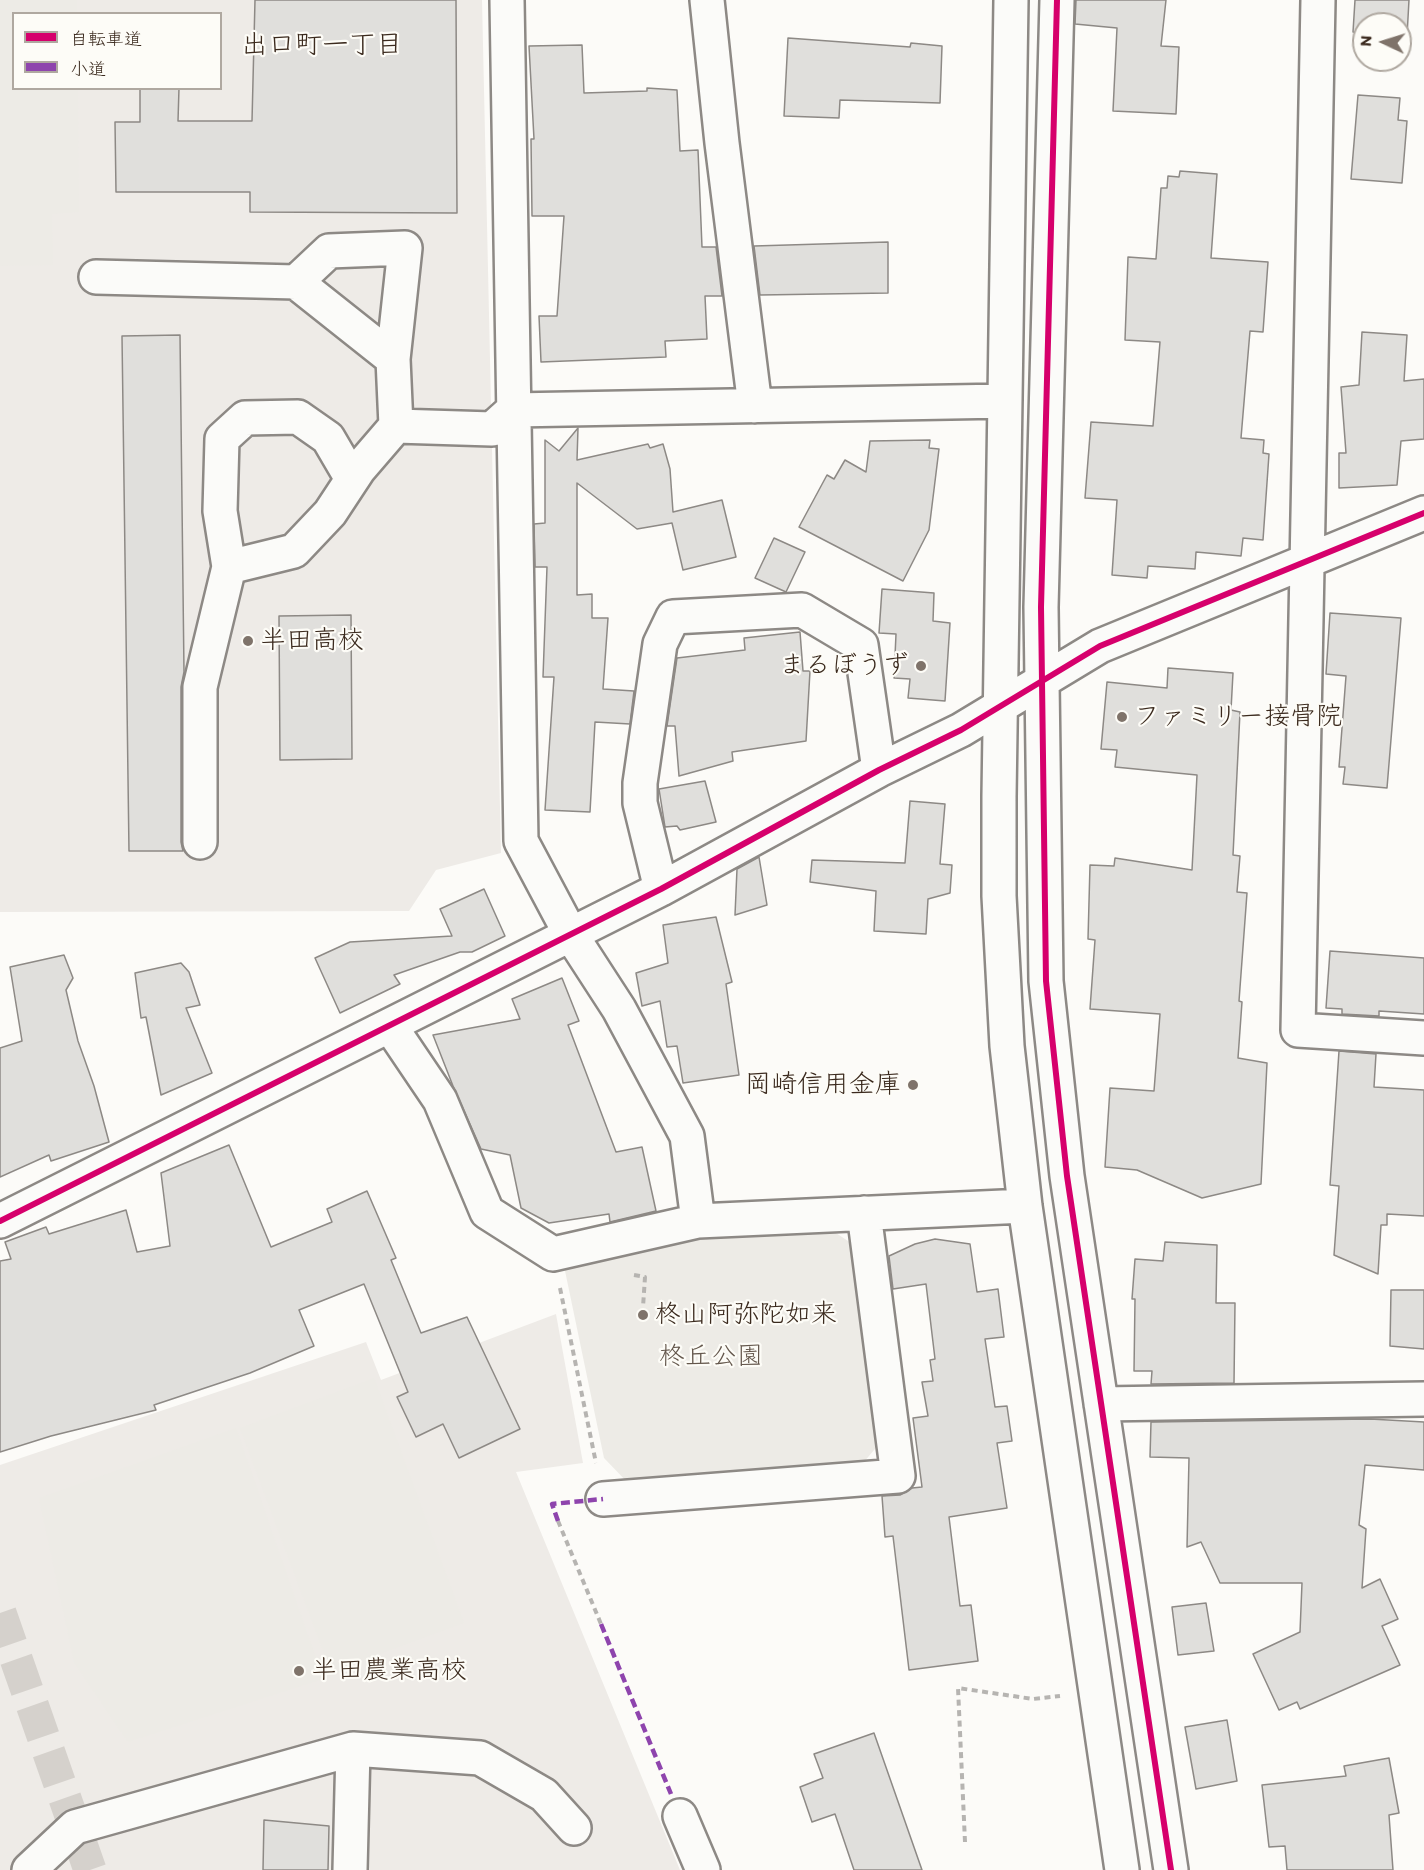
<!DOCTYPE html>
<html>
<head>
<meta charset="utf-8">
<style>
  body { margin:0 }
  #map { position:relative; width:1424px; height:1870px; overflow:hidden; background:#fcfbf8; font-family:Itim,"Klee One",sans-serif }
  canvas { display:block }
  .legend { position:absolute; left:12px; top:12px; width:210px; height:78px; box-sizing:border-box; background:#fdfcf7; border:2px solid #afa8a0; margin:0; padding:8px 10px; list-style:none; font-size:18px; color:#3b2a1e }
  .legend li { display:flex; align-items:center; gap:12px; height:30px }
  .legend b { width:30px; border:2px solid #afa8a0 }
  .north { position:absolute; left:1352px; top:12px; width:60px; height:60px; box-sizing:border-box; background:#fdfcf7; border:2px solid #afa8a0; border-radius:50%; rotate:274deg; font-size:16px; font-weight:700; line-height:24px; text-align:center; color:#3b2a1e }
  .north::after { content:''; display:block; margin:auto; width:21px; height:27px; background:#7f736a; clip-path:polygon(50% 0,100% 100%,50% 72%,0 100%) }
</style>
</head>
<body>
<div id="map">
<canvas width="1424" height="1870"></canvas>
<ul class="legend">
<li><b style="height:8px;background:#d6006c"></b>自転車道</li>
<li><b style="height:8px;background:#8e44ad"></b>小道</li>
</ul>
<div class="north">N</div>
</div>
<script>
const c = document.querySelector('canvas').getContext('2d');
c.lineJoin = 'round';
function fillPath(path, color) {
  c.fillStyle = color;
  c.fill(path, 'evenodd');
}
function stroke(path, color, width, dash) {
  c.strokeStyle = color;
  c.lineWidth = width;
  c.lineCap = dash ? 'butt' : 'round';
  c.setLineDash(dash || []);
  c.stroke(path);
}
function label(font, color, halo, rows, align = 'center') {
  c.font = font + ' Itim,"Klee One",sans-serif';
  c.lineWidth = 4.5;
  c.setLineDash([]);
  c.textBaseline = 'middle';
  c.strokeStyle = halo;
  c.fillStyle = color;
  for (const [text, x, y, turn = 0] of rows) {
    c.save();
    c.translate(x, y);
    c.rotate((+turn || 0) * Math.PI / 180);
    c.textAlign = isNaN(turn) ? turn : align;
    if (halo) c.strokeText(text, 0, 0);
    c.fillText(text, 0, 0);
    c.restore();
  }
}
fillPath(new Path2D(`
  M0,0H482L501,853L436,870L409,911L0,912ZM14,14H220V88H14Z
  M556,1314L583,1463L516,1472L680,1870H0V1465L366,1342L381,1380Z`), '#eeebe7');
fillPath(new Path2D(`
  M0,0H77V13L14,14V88L78,89L79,212L52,214L53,265L0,266Z
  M836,1233L854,1245L880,1443L863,1463L629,1484L604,1458L564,1266L666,1241Z
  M374,1378L464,1623L331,1672L240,1428Z
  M236,1428L323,1679L128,1742L74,1662L39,1498Z`), '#edebe6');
const building = new Path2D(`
  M255,0H456L457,213L250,212V192H116L115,122H140V88H179L178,121H252Z
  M1076,0H1166L1161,46L1179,47L1176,114L1113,111L1117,28L1075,24Z
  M1355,0H1409L1407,36H1400V24H1364V33L1353,32Z
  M788,38L910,47L911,43L942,46L940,103L840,100L839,118L784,116Z
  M582,45L584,93L647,91V88L677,90L680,151L698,150L702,247H716L722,296H705L707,339L665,341L666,357L541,362L539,316H557L564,216H532L531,139H534L529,46Z
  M1358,95L1400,98L1398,120L1407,121L1402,183L1351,179Z
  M1180,171L1217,174L1211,258L1268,262L1263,332L1250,331L1241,438L1264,440L1263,453L1269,454L1263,540L1243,538L1241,556L1196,552L1195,569L1148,566L1147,578L1112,575L1117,500L1085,498L1091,422L1153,426L1160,342L1125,340L1128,257L1156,259L1161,188H1167L1168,176L1179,177Z
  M888,242V293L760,295L754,246Z
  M1362,332L1407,335L1404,381L1424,379V439L1401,441L1397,485L1339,488V453H1346L1341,387L1359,385Z
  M180,335L184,672L181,687V842L183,851H129L122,336Z
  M578,428L577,460L648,444L650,448L663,444L670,469L673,512L722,500L736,557L683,570L672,523L637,529L577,483V595L592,594V618H608L603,689L634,691L630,724L595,722L590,812L545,810L554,677H543L547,567H535L534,524L545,523V440L559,451Z
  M930,440L929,448L939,449L929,530L903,581L799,527L827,475L834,479L845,460L866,472L870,441Z
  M774,538L805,552L786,592L755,578Z
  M882,589L934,593L933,621L950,623L945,701L908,698L910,679L894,678L896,634L879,633Z
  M1330,613L1401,618L1387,788L1343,784L1345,767H1339L1346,676L1326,674Z
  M351,615L352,759L280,760L279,616Z
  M800,632L803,671H810L806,741L732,752L733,761L679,776L675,726H667L677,658L745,650L744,638Z
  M1168,668L1233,673L1231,710L1240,712L1233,855L1240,856L1237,892L1247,893L1239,1001L1242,1002L1238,1058L1267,1063L1261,1184L1202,1198L1137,1170L1105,1167L1110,1088L1154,1091L1160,1014L1090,1009L1095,940L1088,939L1090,865L1114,866L1115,858L1192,870L1197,775L1115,767L1117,750L1101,749L1107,682L1167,688Z
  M705,781L716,822L680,830L677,826L665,827L659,789Z
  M910,801L945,804L940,864L952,865L950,893L928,899L926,934L874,931L876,891L810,882L812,860L905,863Z
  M759,857L767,905L735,915L737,869Z
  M484,889L505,936L472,952H460L394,975L400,984L340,1013L315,958L350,942L452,936L440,909Z
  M716,917L732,982L726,984L739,1075L683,1083L677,1046L667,1047L660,1001L642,1006L636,973L668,963L663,925Z
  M1330,951L1424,958V1014L1379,1011V1016L1342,1014V1009L1326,1008Z
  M64,955L73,978L66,990L78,1041L94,1086L109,1142L51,1161L49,1155L0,1177V1048L22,1041L10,967Z
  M181,963L189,972L200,1005L186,1008L212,1073L161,1095L146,1017L141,1018L135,973Z
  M562,978L579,1021L568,1025L616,1152L642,1147L656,1211L610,1222L609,1214L549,1223L521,1208L510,1155L481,1149L453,1086L433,1035L520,1019L512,999Z
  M1339,1051L1376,1054L1374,1087L1424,1090V1216L1387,1214V1225H1381L1378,1274L1334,1255L1339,1186L1330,1185Z
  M229,1145L271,1247L332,1222L327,1209L367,1191L396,1258L391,1260L421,1333L467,1317L520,1429L459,1458L443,1424L416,1437L397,1397L408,1392L364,1284L299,1310L314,1346L250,1373L154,1405L156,1410L51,1436L0,1452V1261L11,1259L5,1242L46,1227L49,1234L126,1210L137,1252L170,1246L161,1173Z
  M935,1239L970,1244L977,1292L998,1289L1004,1337L985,1339L995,1407L1007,1406L1012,1441L997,1443L1007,1508L949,1517L960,1606L971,1605L978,1661L909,1670L893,1536L885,1537L882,1496L900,1495L912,1488L922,1487L913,1418L928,1416L922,1382L933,1381L930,1360L935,1359L926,1284L893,1289L889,1256L915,1244Z
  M1165,1242L1217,1245L1216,1303H1235L1234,1383L1151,1384L1152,1371H1134L1135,1299H1132L1135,1259L1163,1261Z
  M1391,1290H1424V1349L1390,1346Z
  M1370,1419L1424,1422V1470L1365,1465L1359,1525L1366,1529L1362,1588L1380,1579L1398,1619L1382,1626L1400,1665L1300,1709L1297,1702L1279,1710L1253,1654L1300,1632L1302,1583H1220L1201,1542L1187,1547L1189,1458L1150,1457L1151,1422Z
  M1206,1603L1214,1651L1178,1655L1172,1607Z
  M1227,1720L1237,1781L1196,1789L1185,1727Z
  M874,1733L922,1870H854L835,1814L812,1822L800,1787L823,1778L814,1754Z
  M1389,1758L1399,1813L1389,1815L1393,1870H1287L1285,1846L1269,1847L1262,1785L1346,1776L1344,1766Z
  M264,1820L329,1826L328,1870H263Z`);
fillPath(building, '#e0dfdc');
stroke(building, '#8d8985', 1.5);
stroke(new Path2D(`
  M0,1613L90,1870`), '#d5d1cc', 33, [33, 16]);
const minor = new Path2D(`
  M507,0L521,841L571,935L619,1009L687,1136L698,1221
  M707,0L722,143L755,406
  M1011,0L999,796V896L1007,1046L1025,1206L1122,1870
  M1057,0L1041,607L1046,981L1067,1176L1171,1870
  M1318,0L1298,1030L1424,1038
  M96,277L296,282L329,251L405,248L393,359L396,426
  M296,282L393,359
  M229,567L220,511L222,439L245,418L298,417L328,438L352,479
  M200,842V687L229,567L294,551L330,513L359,469L396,426L492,429L513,410L1005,401
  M661,889L640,803V783L660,644L673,617L802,610L861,645L879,770
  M390,1026L440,1100L487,1212L553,1254L698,1221L1025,1206
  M0,1221L661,889L879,770L961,730L1100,646L1424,513
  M1101,1404L1424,1399
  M603,1499L898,1476L864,1213
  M680,1816L703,1870
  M29,1870L75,1827L353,1749L480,1758L544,1795L574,1828
  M350,1870L353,1749`);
stroke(minor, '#8d8985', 38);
stroke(new Path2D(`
  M634,1275L645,1277L643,1307
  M560,1288L596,1463
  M558,1521L601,1624
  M965,1842L958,1688L1033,1699L1060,1696`), '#b6b4b1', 4, [6, 4.5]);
stroke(minor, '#fbfbf9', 33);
stroke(new Path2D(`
  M558,1521L552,1504L603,1499
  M601,1624L671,1794`), '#8e44ad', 4.5, [9, 4.5]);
stroke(new Path2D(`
  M1057,0L1041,607L1046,981L1067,1176L1171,1870
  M0,1221L661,889L879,770L961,730L1100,646L1424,513`), '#d6006c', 6);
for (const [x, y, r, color] of [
  [248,641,6,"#7f736a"],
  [921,666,6,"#7f736a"],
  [1122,717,6,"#7f736a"],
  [913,1085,6,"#7f736a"],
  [643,1315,6,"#7f736a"],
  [299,1671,6,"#7f736a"]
]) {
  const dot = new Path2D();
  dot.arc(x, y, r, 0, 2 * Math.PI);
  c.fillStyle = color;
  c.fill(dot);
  stroke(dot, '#fdfcf7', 2);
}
label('26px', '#3b2a1e', '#fdfcf7', [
  ["半田高校",260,641],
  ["まるぼうず",909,666,"right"],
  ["ファミリー接骨院",1134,717],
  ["岡崎信用金庫",901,1085,"right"],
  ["柊山阿弥陀如来",655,1315],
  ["半田農業高校",311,1671]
], 'left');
label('26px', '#64574c', '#fdfcf7', [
  ["柊丘公園",711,1357]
]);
label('27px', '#3b2a1e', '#fdfcf7', [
  ["出口町一丁目",322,46]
]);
</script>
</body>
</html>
